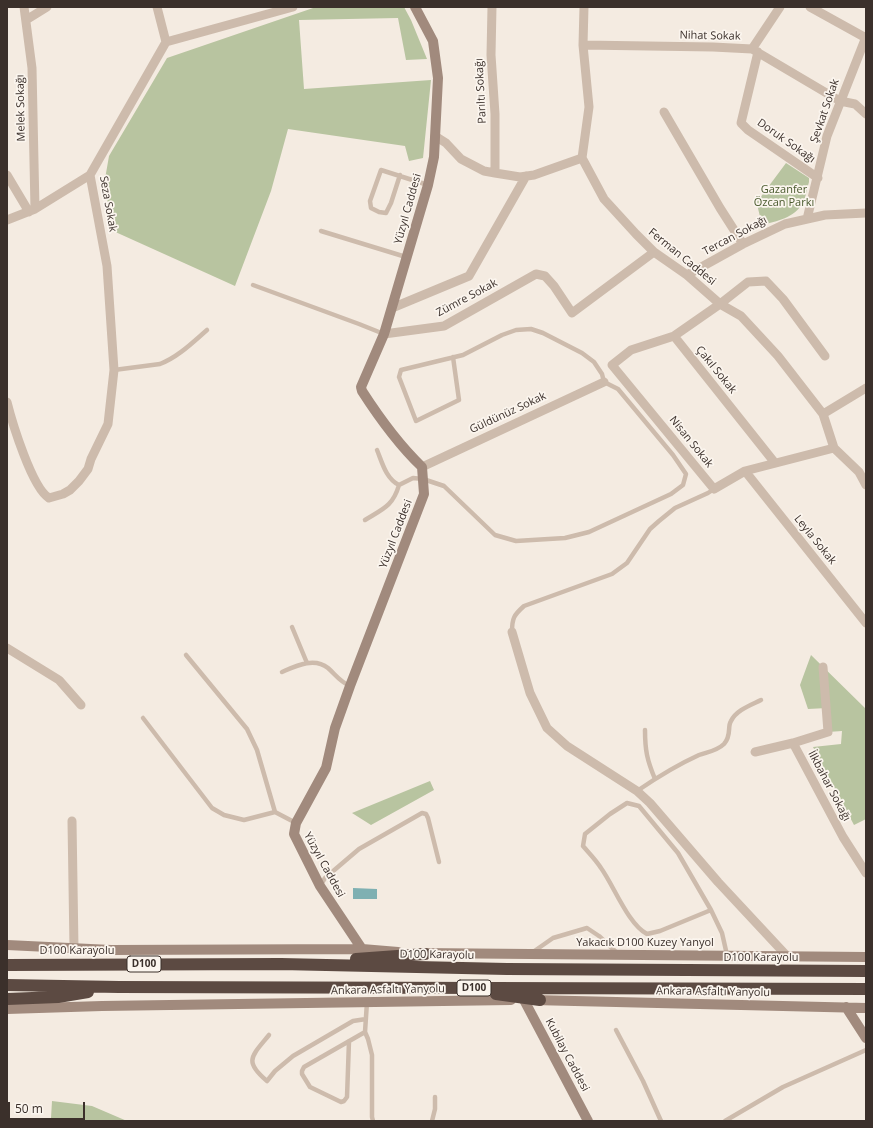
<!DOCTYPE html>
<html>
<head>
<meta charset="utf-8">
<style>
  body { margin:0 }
  #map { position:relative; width:873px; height:1128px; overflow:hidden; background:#f4ebe1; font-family:"Open Sans",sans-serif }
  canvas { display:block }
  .frame { position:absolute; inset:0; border:8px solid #3b302b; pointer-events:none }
  .scale { position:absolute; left:8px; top:1102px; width:77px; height:18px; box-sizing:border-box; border:2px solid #3b302b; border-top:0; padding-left:5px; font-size:12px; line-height:14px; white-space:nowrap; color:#3b302b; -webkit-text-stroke:3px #fbf5ee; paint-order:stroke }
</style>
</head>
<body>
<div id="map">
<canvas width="873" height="1128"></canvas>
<div class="frame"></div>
<div class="scale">50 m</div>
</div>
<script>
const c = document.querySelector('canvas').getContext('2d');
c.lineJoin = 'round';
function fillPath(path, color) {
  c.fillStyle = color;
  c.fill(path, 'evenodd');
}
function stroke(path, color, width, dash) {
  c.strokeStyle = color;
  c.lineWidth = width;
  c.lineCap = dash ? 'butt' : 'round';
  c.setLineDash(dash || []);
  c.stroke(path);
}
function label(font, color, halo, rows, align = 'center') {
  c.font = font + ' "Open Sans",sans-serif';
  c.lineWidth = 3.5;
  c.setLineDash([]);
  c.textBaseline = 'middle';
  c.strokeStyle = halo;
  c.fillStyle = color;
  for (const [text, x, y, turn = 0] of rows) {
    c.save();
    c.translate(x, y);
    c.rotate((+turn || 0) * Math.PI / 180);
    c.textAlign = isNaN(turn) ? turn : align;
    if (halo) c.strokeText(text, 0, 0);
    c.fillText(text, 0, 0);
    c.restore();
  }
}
fillPath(new Path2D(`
  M316,7H404L411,20L427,59L406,60L398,18L299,20L304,89L431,80L423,158L409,161L405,146L288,129L271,191L235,286L111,230L105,179L109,156L167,58Z
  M786,163L809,178V182C807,188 806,197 803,203C794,218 777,221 762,225L756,200L760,198Z
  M811,655L866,709V819L854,825L813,747L841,744L842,731L828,732L827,708L808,709L800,685Z
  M430,781L434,790L371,825L352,813Z
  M52,1101L92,1106L127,1121H60L51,1118Z`), '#b8c4a0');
fillPath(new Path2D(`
  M353,888L377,889V899H353Z`), '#7fb0b2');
stroke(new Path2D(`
  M400,175L391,203L386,213L379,212L371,208L370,201L381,170L428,185
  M321,231L406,257
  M253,285L359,324L384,334
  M114,370L160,364C178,357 192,343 207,330
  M377,450C382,462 386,479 399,485L413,478L423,479L444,486L495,535L516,541L565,538L589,532L671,494L683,485L686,474L673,455L618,389L604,382L602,374L594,362L582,353L543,333L531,329L516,330L502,335L463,355L401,370L399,377L416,421L459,400L453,357
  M365,520C383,509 393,506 399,485
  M292,627L307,663
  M512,632C512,618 514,615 524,606L612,574L627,563L650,529L659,521L675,508L708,493L714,489
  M186,655L247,729L257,750L275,812
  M282,672C296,666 314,657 328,668C336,675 339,681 350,686
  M143,718L212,808L224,815L244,820L275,812L296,823
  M645,730C645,750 647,760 655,779
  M637,791C656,778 677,765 699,755C707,752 717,751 724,744C732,735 727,727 731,721C736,710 751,705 761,700
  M320,886L325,878L359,849L422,813L426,814L428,818L439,862
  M711,910L660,931L647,934C628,924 614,886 601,868C596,860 589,853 583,846L585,834L610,814L627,803L639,806L678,853L711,910L722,933L727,955
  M533,952L553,938L587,928L599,936L617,953
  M367,1002L365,1032L368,1039L372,1055V1117L373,1121
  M616,1030L643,1081L661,1121
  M269,1035C252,1056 243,1061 267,1081L275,1071L293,1056L353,1021L366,1019
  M349,1041L347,1097L344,1101L341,1102L310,1087L302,1074V1071L304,1067L365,1032
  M432,1121L435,1109V1097
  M725,1121L783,1087L866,1050`), '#cdbbac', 4.5);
stroke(new Path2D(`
  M24,7L32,68L35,209
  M157,7L166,42
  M492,7L491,55L495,114V173
  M584,7L583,45L589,107L582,158L604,199L636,234L654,252L687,275L720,304L741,316L778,356L823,414L834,448L859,472L866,485
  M810,7L866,38
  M26,20L47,7
  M583,45L713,47L752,49L840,101L855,104L866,114
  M752,49L780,7
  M758,52L741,123L748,130L818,178
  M664,112L720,208L743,244
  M435,136L446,143L461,159L484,171L495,173L520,177L534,175L582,158
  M7,175L29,212
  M807,219L827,136L866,37
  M7,220L35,209L90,175
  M687,275L743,244L785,224L825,215L866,213
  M392,308L469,276L526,176
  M384,334L444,326L536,274L545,276L554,286L572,313L654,252
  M674,336L631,350L612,365L714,489L745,471L834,448
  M7,402C12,422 32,488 49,498L63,494L70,490L79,481L88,469L91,459L108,424L114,370L107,266L90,175L166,42L293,7
  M823,414L866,388
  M775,463L674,336L720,304L748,282L766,281L783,299L825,356
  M422,467L604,382
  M745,471L866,623
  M512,632L530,693L547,728L567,746L637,791L650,803L718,882L786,955
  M7,648L59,680L81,705
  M793,743L828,732L823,667
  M755,752L793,743L843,837L866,873
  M72,821L74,948`), '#cdbbac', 9);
stroke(new Path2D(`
  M7,945L111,950L362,949L398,952
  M362,949L320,886L294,834L296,823L326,768L335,728L350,686L424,494L422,467C398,444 380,419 362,391L361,387L384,334L428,185L434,157L438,78L433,41L415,7
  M418,953L866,957
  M524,1000L588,1121
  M533,1000L866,1008
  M846,1007L866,1038
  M7,1009L102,1006L511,1000`), '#a18a7d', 10);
stroke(new Path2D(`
  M356,959L425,954
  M7,965L281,964L507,969L866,971
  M7,985L119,987L866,989
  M496,994L540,1000
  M7,999L58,997L88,992`), '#5c4a42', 12);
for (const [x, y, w] of [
  [144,964,34],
  [474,988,34]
]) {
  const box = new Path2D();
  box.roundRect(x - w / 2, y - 8, w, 16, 3);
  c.fillStyle = '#fbf5ee';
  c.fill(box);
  stroke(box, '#3b302b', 1);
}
label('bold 10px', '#3b302b', null, [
  ["D100",144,964],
  ["D100",474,988]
]);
label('11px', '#3b302b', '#fbf5ee', [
  ["Nihat Sokak",710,36,1],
  ["Parıltı Sokağı",481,91,-93],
  ["Melek Sokağı",21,108,-91],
  ["Şevkat Sokak",825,111,-71],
  ["Doruk Sokağı",786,141,35],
  ["Seza Sokak",108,204,80],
  ["Yüzyıl Caddesi",408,209,-74],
  ["Tercan Sokağı",735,236,-28],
  ["Ferman Caddesi",682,257,39],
  ["Zümre Sokak",467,298,-28],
  ["Çakıl Sokak",716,370,51],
  ["Güldünüz Sokak",508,413,-25],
  ["Nisan Sokak",691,442,51],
  ["Yüzyıl Caddesi",396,534,-69],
  ["Leyla Sokak",815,540,51],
  ["İlkbahar Sokağı",829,786,62],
  ["Yüzyıl Caddesi",324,865,61],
  ["Yakacık D100 Kuzey Yanyol",645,943],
  ["D100 Karayolu",77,951],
  ["D100 Karayolu",437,955,1],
  ["D100 Karayolu",761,958],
  ["Ankara Asfaltı Yanyolu",388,990,-1],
  ["Ankara Asfaltı Yanyolu",713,992,1],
  ["Kubilay Caddesi",567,1055,62]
]);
label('11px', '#4a5a2e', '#fbf5ee', [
  ["Gazanfer",784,190],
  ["Özcan Parkı",784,203]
]);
</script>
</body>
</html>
